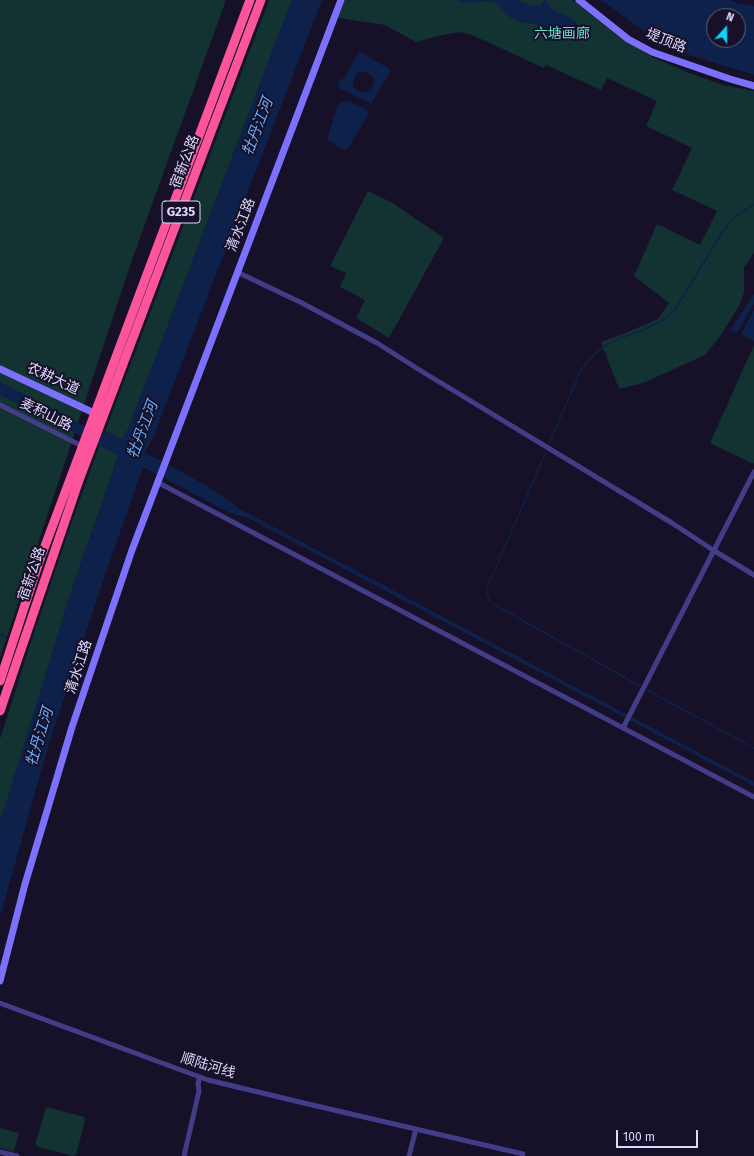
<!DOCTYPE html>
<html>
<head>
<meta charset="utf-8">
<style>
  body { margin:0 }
  #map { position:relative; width:754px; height:1156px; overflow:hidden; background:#161028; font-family:"Fira Sans",sans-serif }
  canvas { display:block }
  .north { position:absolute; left:706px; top:8px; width:40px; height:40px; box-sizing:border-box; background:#161028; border:1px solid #66607e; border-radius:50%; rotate:21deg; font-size:11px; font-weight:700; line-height:16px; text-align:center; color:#dfd8fe }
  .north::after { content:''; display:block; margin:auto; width:14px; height:18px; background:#07d6fb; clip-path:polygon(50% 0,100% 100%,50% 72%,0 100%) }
  .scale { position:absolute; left:616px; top:1130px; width:82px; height:18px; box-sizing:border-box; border:2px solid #dfd8fe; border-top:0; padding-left:5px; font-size:12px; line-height:14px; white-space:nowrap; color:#dfd8fe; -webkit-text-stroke:3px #161028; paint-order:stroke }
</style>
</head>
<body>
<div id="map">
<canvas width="754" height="1156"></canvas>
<div class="north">N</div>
<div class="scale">100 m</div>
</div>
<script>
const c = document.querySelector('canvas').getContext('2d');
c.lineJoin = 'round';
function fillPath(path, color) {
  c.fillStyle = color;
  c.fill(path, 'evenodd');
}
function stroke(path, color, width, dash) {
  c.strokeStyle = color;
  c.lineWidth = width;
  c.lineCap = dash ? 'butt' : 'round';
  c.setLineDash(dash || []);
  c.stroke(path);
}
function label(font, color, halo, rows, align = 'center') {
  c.font = font + ' "Fira Sans","Noto Sans SC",sans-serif';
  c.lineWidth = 4;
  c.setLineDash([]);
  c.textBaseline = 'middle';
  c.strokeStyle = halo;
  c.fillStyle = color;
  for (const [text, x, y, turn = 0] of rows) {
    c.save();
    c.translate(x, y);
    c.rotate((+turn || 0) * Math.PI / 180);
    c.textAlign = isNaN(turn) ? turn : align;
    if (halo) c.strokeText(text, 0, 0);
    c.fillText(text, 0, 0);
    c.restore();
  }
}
fillPath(new Path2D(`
  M0,0H226L132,260L0,658Z
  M269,0H292L130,425L123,439L112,474L71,592L0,823V739L26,657L71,524L96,455Z
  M345,0H573L613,32L650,56L692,74L723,85L754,91V253L744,268V293L740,304L721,335L705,355L643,383L619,389L601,342L623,334L658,319L669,303L634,276L657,224L700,245L717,211L672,190L692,148L646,126L657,101L607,78L601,90L546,65L544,68L472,35L460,32L442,35L416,42L385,25L338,18Z
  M368,191L391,202L444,238L389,338L356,318L365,300L340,287L346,273L330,266Z
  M754,345V462L753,464L710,443Z
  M47,1107L84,1117L85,1121L76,1155L73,1156L38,1147L36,1145V1142L45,1110Z
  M0,1128L19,1133L14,1152L0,1148Z`), '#133232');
fillPath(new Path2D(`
  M292,0H322L154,435L145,453C178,469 211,486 240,509L754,782V786L248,518L230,513L143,467L102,584L49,743L0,917V822L71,592L112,474L118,455L77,434L62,425L0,395V382L65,415L80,424L102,434L105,431L123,439L130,425Z
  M456,0H518C524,4 535,8 542,4L544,0H547C550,14 562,11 571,18C576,22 580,28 583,33L581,37L575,38L565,36L552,40C543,36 543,29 537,25C534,23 530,24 525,23C521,23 515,20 511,18C504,13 501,5 493,2C481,0 468,6 456,0Z
  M601,0H730L737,3L754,6V75L689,55L651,36ZM714,16H738V40H714Z
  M358,53H362L391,70L371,104L339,88L337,85L340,80L344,78ZM363,71C383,77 371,95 360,92C357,91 355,88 353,86C353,78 355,73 363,71Z
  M347,101L365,109L368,112L367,117L349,147L345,150L341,149L327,139L338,104Z
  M754,294V304L738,332H735L730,330Z
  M754,310V341L741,334Z`), '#0d214a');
stroke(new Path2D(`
  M549,444L581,370C588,361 595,352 605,346C628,332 658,330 676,308L723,231L734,218L754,204
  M546,452L486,590L489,600L495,605L640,686
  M0,634L6,637
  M647,690L754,748`), '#0d214a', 1.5);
stroke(new Path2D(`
  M237,272L302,303L377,343L418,369L672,523L713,550L754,575
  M0,405L82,446
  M157,482L754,797
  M623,728L754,472
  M0,1003L208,1080L308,1104L523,1154
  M0,1152L17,1156
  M184,1156L199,1091L198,1084L200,1077
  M409,1156L416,1129`), '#433c86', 5);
stroke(new Path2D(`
  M579,0L628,39L652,52L730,79L754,86
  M0,369L94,413
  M0,981L25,884L47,811L72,727L132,550L341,0`), '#7c71fd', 7);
stroke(new Path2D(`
  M0,681L39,562L250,0
  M0,711L78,483L261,0`), '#fc559c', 9);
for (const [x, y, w] of [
  [181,212,38]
]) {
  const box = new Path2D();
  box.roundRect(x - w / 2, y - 11, w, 22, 3);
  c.fillStyle = '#161028';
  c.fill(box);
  stroke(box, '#dfd8fe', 1);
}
label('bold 13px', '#dfd8fe', null, [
  ["G235",181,212]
]);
label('14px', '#64dfc7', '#161028', [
  ["六塘画廊",562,34]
]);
label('14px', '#dfd8fe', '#161028', [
  ["堤顶路",666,41,22],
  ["宿新公路",185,162,-69],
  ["清水江路",241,225,-69],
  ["农耕大道",53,379,25],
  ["麦积山路",46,415,26],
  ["宿新公路",32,574,-71],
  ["清水江路",79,667,-72],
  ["顺陆河线",208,1066,17]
]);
label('italic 15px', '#68b0fd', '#161028', [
  ["牡丹江河",258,127,-69],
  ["牡丹江河",143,430,-69],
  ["牡丹江河",40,737,-73]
]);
</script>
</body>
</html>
